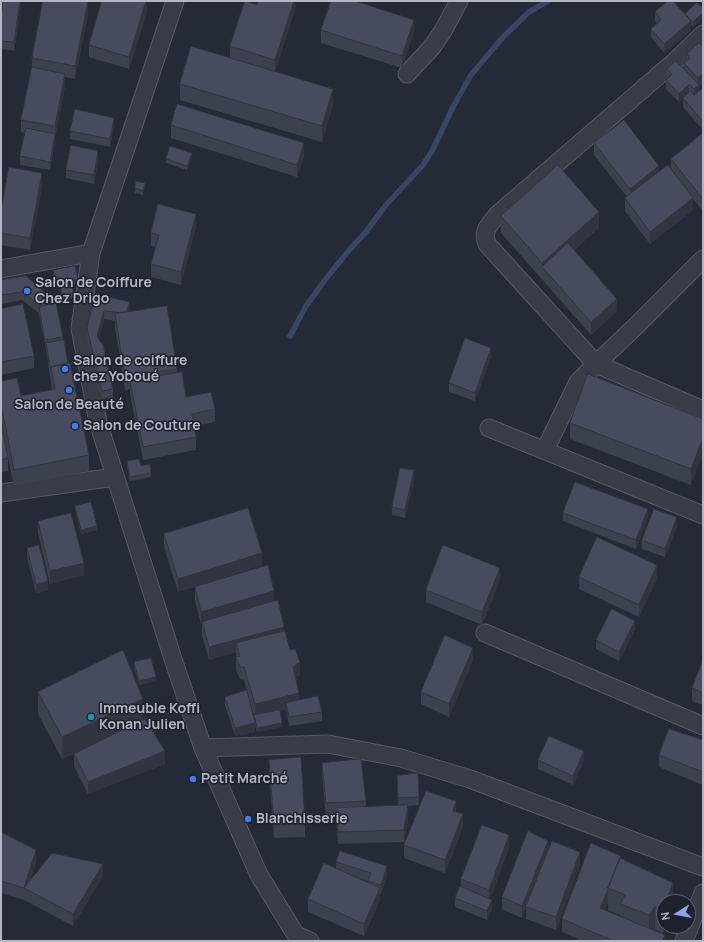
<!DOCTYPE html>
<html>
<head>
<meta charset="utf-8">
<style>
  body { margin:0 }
  #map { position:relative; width:704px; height:942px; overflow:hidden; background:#242a38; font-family:Manrope,sans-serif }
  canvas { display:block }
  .frame { position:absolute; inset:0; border:2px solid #b3b7c5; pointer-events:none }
  .north { position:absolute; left:656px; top:894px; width:40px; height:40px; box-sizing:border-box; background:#1d212e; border:1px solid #595d6a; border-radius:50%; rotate:259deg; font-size:11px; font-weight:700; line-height:16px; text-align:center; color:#b3b7c5 }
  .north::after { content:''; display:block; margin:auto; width:14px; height:18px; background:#90a4ed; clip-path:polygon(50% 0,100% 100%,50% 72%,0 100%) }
</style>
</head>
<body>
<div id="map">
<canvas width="704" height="942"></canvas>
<div class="frame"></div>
<div class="north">N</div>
</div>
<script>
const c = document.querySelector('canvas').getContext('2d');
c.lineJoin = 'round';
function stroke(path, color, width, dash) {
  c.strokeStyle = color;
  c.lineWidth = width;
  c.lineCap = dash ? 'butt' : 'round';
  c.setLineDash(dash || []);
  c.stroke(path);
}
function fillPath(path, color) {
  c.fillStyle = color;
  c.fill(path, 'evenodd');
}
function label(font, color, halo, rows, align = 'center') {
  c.font = font + ' Manrope,sans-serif';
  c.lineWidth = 3;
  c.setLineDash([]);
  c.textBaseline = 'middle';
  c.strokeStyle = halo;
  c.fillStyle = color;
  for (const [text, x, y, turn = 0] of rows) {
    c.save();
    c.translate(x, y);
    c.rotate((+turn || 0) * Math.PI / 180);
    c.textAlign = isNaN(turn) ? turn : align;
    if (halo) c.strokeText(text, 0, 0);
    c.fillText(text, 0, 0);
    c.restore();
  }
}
stroke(new Path2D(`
  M290,336L306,306L328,276L351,248L365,233L386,205L423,165L432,151L454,105L471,75L503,37L529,12L548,1`), '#3b4560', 5.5);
const street = new Path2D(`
  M175,1L91,253L80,328L98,422L173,659L203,748L259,875L296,935L310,941
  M703,34L673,63L497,215C489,226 482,230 487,244L596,364L703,410
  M407,74L432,47L443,31L459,1
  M1,269L91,253
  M489,428L703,515
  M545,450L578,382L596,364L636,326L703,259
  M1,493L115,477
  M485,633L703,726
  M203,748L328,744L401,758L470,779L703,867
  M684,941L703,893`);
stroke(street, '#565a67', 19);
stroke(street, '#383c49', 17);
fillPath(new Path2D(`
  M21,1V5L14,51L1,49V21Z
  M147,1V12L129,69L89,57V45Z
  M295,1V10L275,71L333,105L322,142L180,100V84L230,58V46L257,5Z
  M697,3L693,27L691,24V30L664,53L651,37V29L657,23L655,21V12L685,15Z
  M88,13L75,79L65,77V86L55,137V143L50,170L20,165V156L25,133L21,132V120L32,67V58Z
  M321,30L414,32L402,68L321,43Z
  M703,47V83L699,87V91L703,90V130L683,107V98L679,102L666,89V80L668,78H667V69L684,70V63L687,61V54Z
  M171,125L304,156L297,177L171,138Z
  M114,126L110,147L70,139V131Z
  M703,133V211L693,199V210L650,244L625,211V198L627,197L594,155V143L659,172L671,169V159Z
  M192,157L187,170L166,163V159Z
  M98,160L94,184L66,178V170Z
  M42,185L30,250L1,245V211Z
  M145,187L143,195L135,193V188Z
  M501,216L599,228L574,250L617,311L591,335L501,233Z
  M196,226L181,285L151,277V264L156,247L151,246V233Z
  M53,270L78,279V284L72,285L74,293V298L62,300L60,287L56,288L53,275Z
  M1,280L55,301V304L63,337V340L89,455V471L14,486L8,458V471L1,472V381L21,396L52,390L46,349L39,315V313L22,300L1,304Z
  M96,294L130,310L129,312L177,369V373L186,397L215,409V422L194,426L196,437V450L143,460L130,394V389L125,390L115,327V321L104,319L98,339L113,389V398L102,399L87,337V328Z
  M1,309L34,356V368L1,375Z
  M491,356L475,401L449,392V383Z
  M703,419L691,485L570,439V423Z
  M127,461L141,466L151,473V477L130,481L127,466Z
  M414,479L405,518L392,515V507Z
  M75,506L97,530L81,534L75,510Z
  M563,513L648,517L636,549L563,521Z
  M38,521L84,575L50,584L38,533Z
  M677,526L665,557L642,549V540Z
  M164,534L262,565L178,592L164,547Z
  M27,548L48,590L36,593L27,557Z
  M579,577L657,578L639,617L579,589Z
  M500,580L482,625L426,602V590Z
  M195,587L274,601L290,650L300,675L296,677L299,700L322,712V721L289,726L286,709L280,711L282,727L257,732L255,725V732L235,736L225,705V697L254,717V715L244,680L240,679L236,670V652L209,660L202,635V624H201L195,600Z
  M635,629L619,661L596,649V640Z
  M473,660L449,717L421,704V692Z
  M703,660V705L692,701V688Z
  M134,662L156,681L139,685L134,667Z
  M38,692L143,720L165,764L88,794L74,766V754L97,743L62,759L38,714Z
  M703,740V785L659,767V755Z
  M269,760L305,824V837L274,838L269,773Z
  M538,760H584L573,785L538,769Z
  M322,763L366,801V807L398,806L397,784L418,773L419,805L408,806V818L404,842L338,844L336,815L326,816L322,775Z
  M456,812L463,827L445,873L404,858V845Z
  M1,832L36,862L30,880L103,876L73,926L24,900L1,893Z
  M509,848L490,899L492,908L487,920L455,907V898L461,887V879Z
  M548,851L580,865L556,930L526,919V909L522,918L502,909V897Z
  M621,859L673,902L663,933L655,929L654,930L665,941H584L562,932V919ZM608,902V910L620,915V916L605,910Z
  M336,862L387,875L381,894L380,893V900L364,936L308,912V899L336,868ZM354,876L368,881V882Z`), '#3c4150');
fillPath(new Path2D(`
  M20,1H21V5L14,51V42Z
  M88,1V13L75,79V66Z
  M146,1H147V12L129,69V57Z
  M294,1H295V10L275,73V60Z
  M703,12V17L693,27V22Z
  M414,20V32L402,68V56Z
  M691,21V30L664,53V44Z
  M65,74V86L55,137V143L50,170V162L55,136V126Z
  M703,74V83L699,87V94L694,98V89L698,85V78Z
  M689,84V93L679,102V94Z
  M333,89V105L322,142V126Z
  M114,118V126L110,147V139Z
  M304,143V156L297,177V165Z
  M98,151V160L94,184V175Z
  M192,153V157L187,170V166Z
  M659,166V179L630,202V189Z
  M42,173V185L30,250V238Z
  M145,183V187L143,195V191Z
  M693,198V210L650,244V232Z
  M599,212V228L548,274L542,267V263Z
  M196,214V226L181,285V272Z
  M617,299V311L591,335V322Z
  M130,302V310L125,322V313Z
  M104,311V319L97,345V336Z
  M491,348V356L475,401V393Z
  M703,438V454L691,485V469Z
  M414,470V479L405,518V510Z
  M648,509V517L636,549V540Z
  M677,517V526L665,557V549Z
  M97,526V530L81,534V530Z
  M262,553V565L178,592V579Z
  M84,563V575L50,584V571Z
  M657,565V578L639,617V605Z
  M500,568V580L482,625V612Z
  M48,581V590L36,593V585Z
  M274,591V604L202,622V624H201V612Z
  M635,621V629L619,661V652Z
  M284,627V639L236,643V652L209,660V647Z
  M473,648V660L449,717V704Z
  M300,662V675L293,679V667Z
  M156,677V681L139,685V681Z
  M299,693V706L286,703V709L255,717V704Z
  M143,699V721L62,759V737Z
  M255,723V732L235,736V728Z
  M282,723V727L257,732V728Z
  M165,751V764L88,794V782Z
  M584,751V760L573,785V776Z
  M456,801V814L453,811Z
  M408,805V818L404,842V830Z
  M463,814V827L445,873V860Z
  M509,835V848L489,902V890Z
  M548,841V853L526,907V909L522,918V906Z
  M36,850V862L28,889L24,888Z
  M580,852V865L556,930V917Z
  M103,864V876L73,926V914Z
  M387,866V875L381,894V885Z
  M673,883V902H666Z
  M380,888V900L364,936V924Z
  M608,890V902L600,921V908Z
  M492,900V908L487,920V911Z
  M655,907V929L649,937V915Z
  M664,909V926H666L663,933V911Z`), '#313541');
const building = new Path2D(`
  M3,1H20L14,42L1,41V21Z
  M43,1H88L75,66L32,58Z
  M102,1H146L129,57L89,45Z
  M245,1L257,5L258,1H294L275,60L230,46Z
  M331,1H355L414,20L402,56L321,30Z
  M668,1H673L691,21L664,44L651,29L661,20L655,12Z
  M697,3L703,8V12L693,22L685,14Z
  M699,43L703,47V74L698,78L684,63L690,58L687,54Z
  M191,46L333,89L322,126L180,84Z
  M676,61L699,85L694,89L689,84L679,94L666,80L672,74L667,69Z
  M32,67L65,74L55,126L21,120Z
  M702,89L703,90V121L683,98L690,91L694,95Z
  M177,104L304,143L297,165L171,125Z
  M75,109L114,118L110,139L70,131Z
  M624,120L659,166L630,189L594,143Z
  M26,128L55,134L50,162L20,156Z
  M703,133V199L671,159Z
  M71,145L98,151L94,175L66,170Z
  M170,146L192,153L187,166L166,159Z
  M558,165L599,212L542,263L501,216Z
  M668,165L693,198L650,232L625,198Z
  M9,167L42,173L30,238L1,233V211Z
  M136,181L145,183L143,191L135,188Z
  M158,204L196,214L181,272L151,264L159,235L151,233Z
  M568,243L617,299L591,322L542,267Z
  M75,266L78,279L56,284L53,270Z
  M26,276L55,301L38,304L22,292L1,295V280Z
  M72,284L74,293L62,296L60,286Z
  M96,294L130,302L126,312L122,313L104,311L97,336L103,345L113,389L102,391L87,328Z
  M56,303L63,337L45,340L39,307Z
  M23,304L34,356L1,362V309Z
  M167,306L177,369L125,377L115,314Z
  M465,338L491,348L475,393L449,383Z
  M64,340L68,363L51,367V371L46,343Z
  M70,363L89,455L14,470L1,404V381L17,378L21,396L55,389L51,367Z
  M182,372L186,397L211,392L215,409L192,414L196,437L143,447L130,381Z
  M588,374L703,419V438L691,469L570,423Z
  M1,420L8,458L1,460Z
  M139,459L141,466L150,464L151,473L130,477L127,461Z
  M400,468L414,470L405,510L392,507Z
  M575,482L648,509L636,540L563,513Z
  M91,502L97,526L81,530L75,506Z
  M248,508L262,553L178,579L164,534Z
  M654,509L677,517L665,549L642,540Z
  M71,513L84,563L50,571L38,521Z
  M597,537L657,565L639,605L579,577Z
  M39,545L48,581L36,585L27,548Z
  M443,545L500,568L482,612L426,590Z
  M268,565L274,591L201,612L195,587Z
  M278,600L284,627L209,647L202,622Z
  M612,609L635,621L619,652L596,640Z
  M285,631L290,650L295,649L300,662L293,667L299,693L255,704L244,667H240L236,657L240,656L236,643Z
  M445,635L473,648L449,704L421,692Z
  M123,650L143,699L62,737L38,692Z
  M151,658L156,677L139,681L134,662Z
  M703,660V693L692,688Z
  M247,690L255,723L235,728L225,697Z
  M318,696L322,712L289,717L286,703Z
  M280,710L282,723L257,728L254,715Z
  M145,719L165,751L88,782L74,754Z
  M669,729L703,740V772L659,755Z
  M549,736L584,751L573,776L538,760Z
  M301,757L305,824L274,825L269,760Z
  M361,759L366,801L326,803L322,763Z
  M418,773L419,797L398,798L397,776Z
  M426,791L456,801L453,811L463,814L445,860L404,845Z
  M408,805L404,830L338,832L336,808Z
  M482,825L509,835L489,890L461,879Z
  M528,831L548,841L522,906L502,897Z
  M1,832L36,850L24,888L52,853L103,864L73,914L24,888L1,881Z
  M552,841L580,852L556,917L526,907Z
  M591,843L621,856L608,888V890L600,908L665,935L663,941H614L562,919Z
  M340,851L387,866L381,885L368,881L371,873L336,862Z
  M620,858L673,883L666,902H664V909L663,911L655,907L649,915L620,904L625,895L608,888Z
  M324,863L380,888L364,924L308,899Z
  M460,886L492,900L487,911L455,898Z`);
fillPath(building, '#464c5d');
stroke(building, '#313541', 1);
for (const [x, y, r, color] of [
  [27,291,4,"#3f7fe0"],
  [65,369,4,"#3f7fe0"],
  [69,390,4,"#3f7fe0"],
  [75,426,4,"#3f7fe0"],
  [91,717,4,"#0f9aa8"],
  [193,779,4,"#3f7fe0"],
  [248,819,4,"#3f7fe0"]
]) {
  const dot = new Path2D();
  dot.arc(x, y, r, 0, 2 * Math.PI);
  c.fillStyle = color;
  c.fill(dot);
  stroke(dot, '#1d212e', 1.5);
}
label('bold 14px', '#b3b7c5', '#1d212e', [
  ["Salon de Coiffure",35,283],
  ["Chez Drigo",35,299],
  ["Salon de coiffure",73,361],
  ["chez Yoboué",73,377],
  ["Salon de Beauté",69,405,"center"],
  ["Salon de Couture",83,426],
  ["Immeuble Koffi",99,709],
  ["Konan Julien",99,725],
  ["Petit Marché",201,779],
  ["Blanchisserie",256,819]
], 'left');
</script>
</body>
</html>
